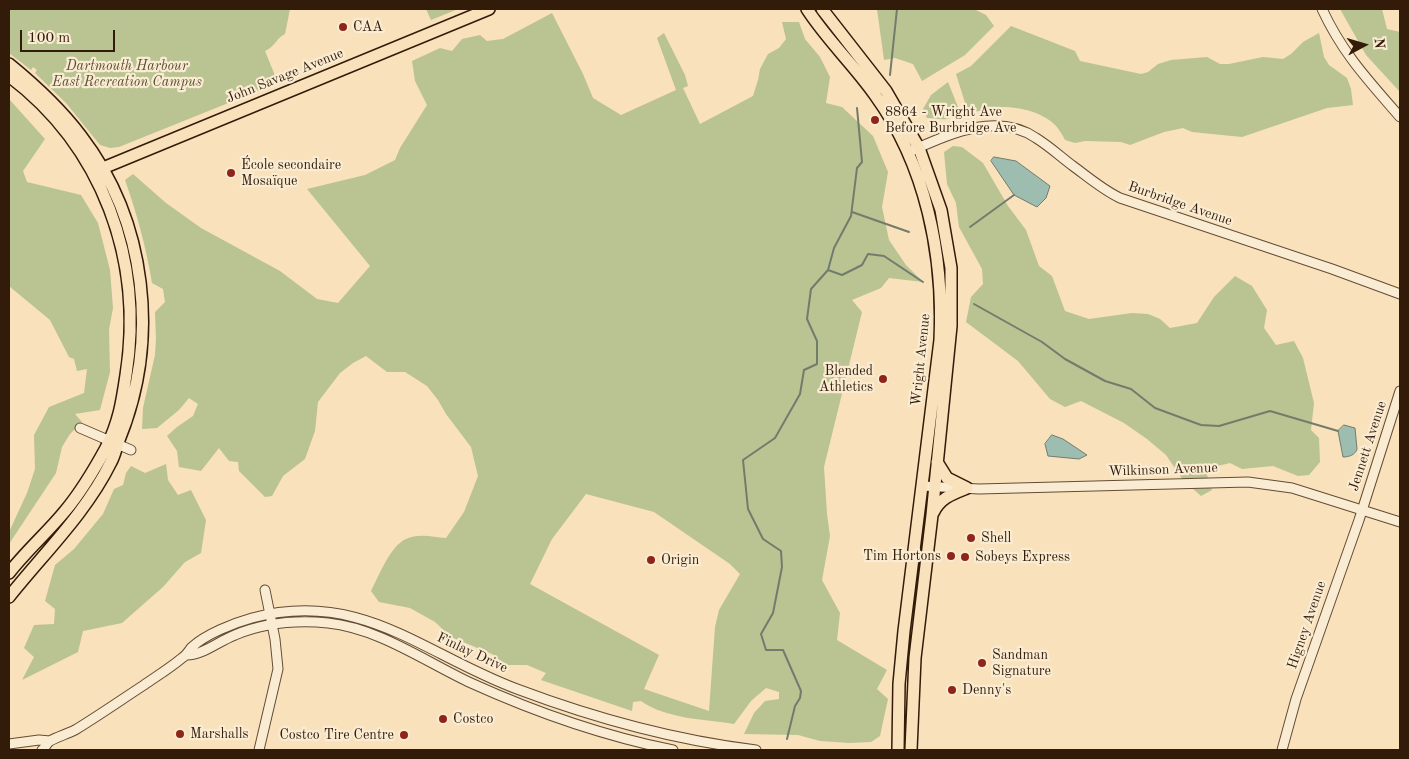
<!DOCTYPE html>
<html>
<head>
<meta charset="utf-8">
<style>
  body { margin:0 }
  #map { position:relative; width:1409px; height:759px; overflow:hidden; background:#f8e1bb; font-family:"Old Standard TT",serif }
  canvas { display:block }
  .frame { position:absolute; inset:0; border:10px solid #321b08; pointer-events:none }
  .north { position:absolute; left:1339px; top:20px; width:50px; height:50px; -webkit-text-stroke:4px #faecd3; paint-order:stroke; rotate:84deg; font-size:14px; font-weight:700; line-height:20px; text-align:center; color:#321b08 }
  .north::after { content:''; display:block; margin:auto; width:18px; height:22px; background:#321b08; clip-path:polygon(50% 0,100% 100%,50% 72%,0 100%) }
  .scale { position:absolute; left:20px; top:30px; width:95px; height:22px; box-sizing:border-box; border:2px solid #321b08; border-top:0; padding-left:6px; font-size:15px; line-height:18px; white-space:nowrap; color:#321b08; -webkit-text-stroke:4px #faecd3; paint-order:stroke }
</style>
</head>
<body>
<div id="map">
<canvas width="1409" height="759"></canvas>
<div class="frame"></div>
<div class="north">N</div>
<div class="scale">100 m</div>
</div>
<script>
const c = document.querySelector('canvas').getContext('2d');
c.lineJoin = 'round';
function fillPath(path, color) {
  c.fillStyle = color;
  c.fill(path, 'evenodd');
}
function stroke(path, color, width, dash) {
  c.strokeStyle = color;
  c.lineWidth = width;
  c.lineCap = dash ? 'butt' : 'round';
  c.setLineDash(dash || []);
  c.stroke(path);
}
function label(font, color, halo, rows, align = 'center') {
  c.font = font + ' "Old Standard TT",serif';
  c.lineWidth = 4.5;
  c.setLineDash([]);
  c.textBaseline = 'middle';
  c.strokeStyle = halo;
  c.fillStyle = color;
  for (const [text, x, y, turn = 0] of rows) {
    c.save();
    c.translate(x, y);
    c.rotate((+turn || 0) * Math.PI / 180);
    c.textAlign = isNaN(turn) ? turn : align;
    if (halo) c.strokeText(text, 0, 0);
    c.fillText(text, 0, 0);
    c.restore();
  }
}
fillPath(new Path2D(`
  M9,9H290L285,34C276,38 276,46 265,51L278,83L119,147L110,148L100,145L66,103L35,73L37,70L33,67L31,70L9,53Z
  M426,9H458L431,20Z
  M877,9H974L986,15L994,26L965,55L922,81L913,64L895,58L884,60Z
  M1340,9H1382L1387,29L1400,32V92L1366,55Z
  M552,13L583,74L593,98L621,115L676,90L657,38L664,33L685,75L688,86L683,88L700,124L753,96L758,80L760,69L768,54L779,48L786,39L782,22H799L805,39L820,57L830,77L826,103L842,107L873,136L888,172L882,207L889,240L906,265L923,282L889,278L881,288L852,300L862,312L824,467L827,514L830,536L822,580L840,613L837,640L887,670L877,689L888,699L880,736L871,742L849,743L820,741L798,735L744,734L754,713L765,701L779,699V692L766,688L751,701L734,724C703,719 667,719 641,701L633,702L632,711L541,680L546,673L527,665H506L492,654L451,637L435,622L410,608L379,602L371,591C379,576 390,546 406,539C418,533 433,537 446,538L464,512L478,476L471,447L446,414L438,400L427,386L405,372H387L366,356L353,363L340,373L318,402L315,431L305,459L283,476L272,496L265,497L239,471L238,462L229,461L219,448L201,471L179,467L177,451L167,436L177,427L193,416L198,404L189,398L179,410L157,428L142,429L143,408L155,355L156,339L155,312L165,302L163,289L152,283C146,247 137,214 125,180L133,174L166,203L201,228L280,271L317,299L338,303L370,266L307,189L365,175L395,160L400,148L427,105L415,81L412,61L440,48L452,51L462,39L480,35L487,41L503,39ZM586,494L654,512L730,564L740,574L719,610L715,627L709,711L644,689L659,655L530,584L552,539Z
  M1011,26L1075,51L1080,61L1141,74L1148,72L1158,64L1171,60L1207,57L1220,64H1229L1263,57L1283,59L1291,54L1303,42L1319,33L1324,57L1329,65L1347,78L1351,89L1353,105L1327,108L1242,137L1192,132L1183,128L1164,132L1130,145L1121,142L1085,141L1075,143L1065,140C1063,136 1060,131 1057,127C1045,113 1021,107 1003,107C991,107 980,112 968,112L956,74L971,66Z
  M948,82L960,112C948,122 941,119 927,118L923,109L931,95Z
  M9,99L45,139L23,171L27,182L81,195L98,223L110,270L113,308L109,330L110,372L100,410L75,414L82,422L70,434L62,447L56,473L9,544V532L27,493L35,469L34,435L49,407L84,393L87,369L77,371L74,359L69,357L50,320L9,286Z
  M953,146L962,147L983,163L1008,206L1026,230L1039,266L1052,276L1065,311L1089,319L1132,313L1148,314L1160,319L1170,328L1197,323L1214,297L1235,276L1252,286L1267,310L1264,328L1276,345L1294,341L1303,358L1314,403L1311,430L1319,438L1320,462L1309,475L1298,476L1273,466L1242,469L1230,463L1205,469L1212,490L1201,496L1183,480L1166,455L1147,439L1124,423L1081,401L1065,407L1050,399L1018,361L966,322L971,297L983,284L982,269L959,227L956,203L947,184L944,152Z
  M166,464L168,480L178,495L191,490L206,520L201,553L185,562L163,587L122,623L83,631L78,652L22,680L34,657L24,648L34,625L54,624L55,609L45,601L55,565L74,549L103,514L114,489L123,485L126,473L131,466L145,473Z`), '#bac392');
const water = new Path2D(`
  M994,157L1016,161L1050,186L1046,198L1037,207L1014,195L991,161Z
  M1344,425L1355,428L1357,449C1355,455 1349,457 1343,457L1338,431Z
  M1052,435L1063,439L1087,455L1079,459L1048,456L1045,444Z`);
fillPath(water, '#9dbdb1');
stroke(water, '#727c6d', 1);
stroke(new Path2D(`
  M890,75L897,9
  M852,212L909,232
  M970,227L1014,195
  M828,270L842,275L862,265L868,254L884,256L923,282
  M974,304L1042,342L1065,359L1105,381L1131,389L1155,408L1201,425L1219,426L1270,411L1338,431
  M787,739L795,706L800,698L801,691L783,650H766L761,634L773,613L782,567L781,551L763,539L748,509L743,460L775,438L800,394L804,370L817,364V341L807,319L811,289L828,270L834,248L851,216L857,168L862,162L857,108`), '#727c6d', 2);
const minor = new Path2D(`
  M1322,9C1343,54 1368,80 1400,117
  M913,150C952,133 997,112 1036,138C1049,146 1061,157 1073,166C1088,177 1103,190 1120,198L1332,269L1400,294
  M80,428L131,450
  M922,486L979,489L1248,482L1292,488L1400,522
  M187,655C203,655 219,641 235,635C264,623 297,620 328,623C378,628 426,662 471,683C535,712 604,736 673,750
  M9,744L39,740L50,741
  M42,750C45,748 47,743 50,741C57,737 67,734 75,730C98,716 121,700 144,685C157,676 170,668 182,658C187,655 189,650 192,647C206,634 234,623 252,618C361,589 423,654 517,689C594,718 674,740 756,750
  M259,750L278,669L275,639L265,590
  M1282,750L1296,699L1359,520L1400,391`);
const major = new Path2D(`
  M807,9C827,40 854,65 875,95C926,165 944,255 940,340L904,631L899,684L898,750
  M822,9L886,91L919,148L941,210L951,268V326L932,515L915,658L911,750
  M9,64C36,86 60,108 81,136C147,222 160,340 119,440C116,447 115,455 111,462C86,513 44,553 9,597
  M9,76C103,147 144,260 126,375C122,402 119,422 106,448C94,470 81,492 65,511C47,533 26,551 9,573
  M99,171L103,168L489,9
  M937,462L947,478L967,488
  M933,513C940,498 952,494 967,488`);
stroke(minor, '#644c35', 11);
stroke(major, '#321b08', 14);
stroke(minor, '#faecd3', 9);
stroke(major, '#f8e1bb', 11);
for (const [x, y, r, color] of [
  [343,27,5,"#8f2418"],
  [875,120,5,"#8f2418"],
  [231,173,5,"#8f2418"],
  [883,379,5,"#8f2418"],
  [971,538,5,"#8f2418"],
  [951,556,5,"#8f2418"],
  [965,557,5,"#8f2418"],
  [651,560,5,"#8f2418"],
  [982,663,5,"#8f2418"],
  [952,690,5,"#8f2418"],
  [443,719,5,"#8f2418"],
  [180,734,5,"#8f2418"],
  [404,735,5,"#8f2418"]
]) {
  const dot = new Path2D();
  dot.arc(x, y, r, 0, 2 * Math.PI);
  c.fillStyle = color;
  c.fill(dot);
  stroke(dot, '#faecd3', 2);
}
label('14px', '#321b08', '#faecd3', [
  ["CAA",353,27],
  ["8864 - Wright Ave",885,112],
  ["Before Burbridge Ave",885,128],
  ["École secondaire",241,165],
  ["Mosaïque",241,181],
  ["Blended",873,371,"right"],
  ["Athletics",873,387,"right"],
  ["Shell",981,538],
  ["Tim Hortons",941,556,"right"],
  ["Sobeys Express",975,557],
  ["Origin",661,560],
  ["Sandman",992,655],
  ["Signature",992,671],
  ["Denny's",962,690],
  ["Costco",453,719],
  ["Marshalls",190,734],
  ["Costco Tire Centre",394,735,"right"]
], 'left');
label('italic 14px', '#5b4d31', '#faecd3', [
  ["Dartmouth Harbour",127,66],
  ["East Recreation Campus",127,82]
]);
label('14px', '#321b08', '#faecd3', [
  ["John Savage Avenue",285,76,-22],
  ["Burbridge Avenue",1180,204,19],
  ["Wright Avenue",921,360,-84],
  ["Jennett Avenue",1368,446,-72],
  ["Wilkinson Avenue",1163,470,-2],
  ["Higney Avenue",1307,625,-71],
  ["Finlay Drive",472,653,25]
]);
</script>
</body>
</html>
